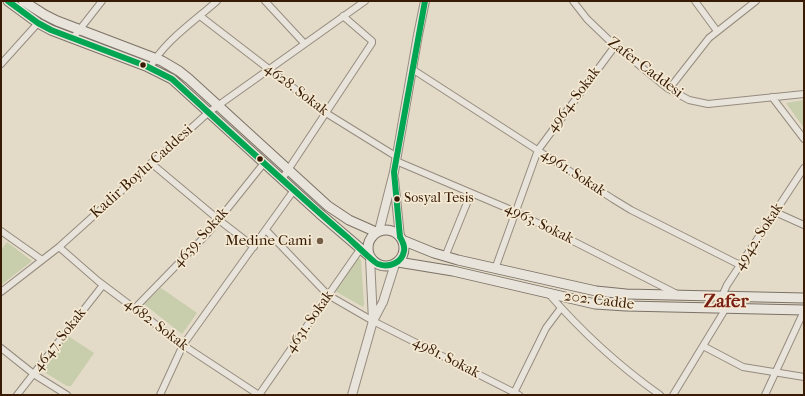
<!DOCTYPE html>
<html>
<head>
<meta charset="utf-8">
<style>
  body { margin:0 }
  #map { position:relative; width:805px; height:396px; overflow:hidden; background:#e3dac7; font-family:"IM FELL French Canon",serif }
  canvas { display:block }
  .frame { position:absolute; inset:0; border:2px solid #381b05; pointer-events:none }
</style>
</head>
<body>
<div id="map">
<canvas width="805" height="396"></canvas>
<div class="frame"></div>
</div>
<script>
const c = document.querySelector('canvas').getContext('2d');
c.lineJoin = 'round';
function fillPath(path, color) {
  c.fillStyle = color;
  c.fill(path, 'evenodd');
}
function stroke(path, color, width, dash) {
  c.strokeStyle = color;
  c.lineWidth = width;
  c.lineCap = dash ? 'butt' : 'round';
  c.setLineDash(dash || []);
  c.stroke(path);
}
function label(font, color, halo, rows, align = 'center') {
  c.font = font + ' "IM FELL French Canon",serif';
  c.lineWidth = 3.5;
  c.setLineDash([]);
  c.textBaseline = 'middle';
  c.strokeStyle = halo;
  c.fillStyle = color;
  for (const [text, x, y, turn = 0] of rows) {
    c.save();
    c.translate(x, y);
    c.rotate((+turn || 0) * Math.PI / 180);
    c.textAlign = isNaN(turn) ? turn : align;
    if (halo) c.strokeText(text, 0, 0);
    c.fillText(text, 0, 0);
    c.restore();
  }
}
fillPath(new Path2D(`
  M804,100V128L786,103Z
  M7,242L32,261L1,285V250Z
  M359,258L361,260L364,304L363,307L335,291L334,289L355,259Z
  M161,288L197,313L182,334L144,304Z
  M68,336L94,353L71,386H67L41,370Z`), '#c8cdac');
const minor = new Path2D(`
  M265,1L304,43
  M573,1L587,19L612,43L667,88L689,100L708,104L804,94
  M695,1L717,31
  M200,16L326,113L397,157
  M73,38L102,1
  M1,64L38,23
  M150,68C163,42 196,20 217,1
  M412,69L613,199L631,210L740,265
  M669,89L709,38L756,1
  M772,97L804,139
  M396,161L516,212L677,294
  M151,163L219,220L254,247
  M282,179L372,43V41L343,16
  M775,212L804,225
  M266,230L328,295L373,321L519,395
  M1,231L42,260
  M59,247L98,281L183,345L259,395
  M445,257L471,193
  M495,269L538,150L615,46
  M1,292L59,247L209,112L365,1
  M548,293C581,331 619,366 660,395
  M720,308L722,296L727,285L804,168
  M134,309L208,233L264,163
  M703,346L743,367L804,377
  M1,348L35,375L67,395
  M17,395L103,285
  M160,395L183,345L294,190
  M259,395L361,248
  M513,395L546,328L561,308
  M673,395L726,308
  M765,395L804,311`);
const tertiary = new Path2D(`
  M394,179L400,237
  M379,231L394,172L418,35L425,1
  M370,258L373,321L383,302L395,264
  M352,395L373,321`);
const secondary = new Path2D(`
  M8,1L38,23L51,30L146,66L172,79L319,213L368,255
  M23,1L45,15L57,21L162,61L179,71L189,79L328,206L349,220L376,232
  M368 248a18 18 0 1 1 36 0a18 18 0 1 1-36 0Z
  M402,240L434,253L458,260L596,291L626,294L804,298
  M398,262L453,271L595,304L626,306L804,310`);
stroke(minor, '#958c7f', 8);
stroke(tertiary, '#958c7f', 10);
stroke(secondary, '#7c7266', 11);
stroke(minor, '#e8e3db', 6);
stroke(tertiary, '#e8e3db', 8);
stroke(secondary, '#e8e3db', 9);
stroke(new Path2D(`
  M8,1L38,23L51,30L146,66L172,79C230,132 287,185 346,236C351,240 375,264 378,264C389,268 402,263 404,251C405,246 403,242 400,237L394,172L425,1`), '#00a651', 6);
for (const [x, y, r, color] of [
  [143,65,3.5,"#381b05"],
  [260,159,3.5,"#381b05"],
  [397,199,3.5,"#381b05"],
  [320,241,4,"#745e49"]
]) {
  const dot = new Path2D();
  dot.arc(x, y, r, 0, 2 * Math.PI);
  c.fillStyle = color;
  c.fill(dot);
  stroke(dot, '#f4e9d3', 1.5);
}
label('14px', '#381b05', '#f4e9d3', [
  ["Sosyal Tesis",404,199]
], 'left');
label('15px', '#381b05', '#f4e9d3', [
  ["Zafer Caddesi",645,68,37],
  ["4628. Sokak",296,90,37],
  ["4964. Sokak",574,100,-53],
  ["Kadir Boylu Caddesi",142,172,-42],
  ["4961. Sokak",573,173,33],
  ["4963. Sokak",539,224,26],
  ["4942. Sokak",759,237,-57],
  ["4639. Sokak",201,238,-48],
  ["202. Cadde",599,301,7],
  ["4631. Sokak",310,322,-55],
  ["4682. Sokak",156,325,37],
  ["4647. Sokak",60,340,-52],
  ["4981. Sokak",446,358,27]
]);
label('15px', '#381b05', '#f4e9d3', [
  ["Medine Cami",312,241]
], 'right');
label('bold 19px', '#7a1f14', '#f4e9d3', [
  ["Zafer",726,302]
]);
</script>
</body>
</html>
